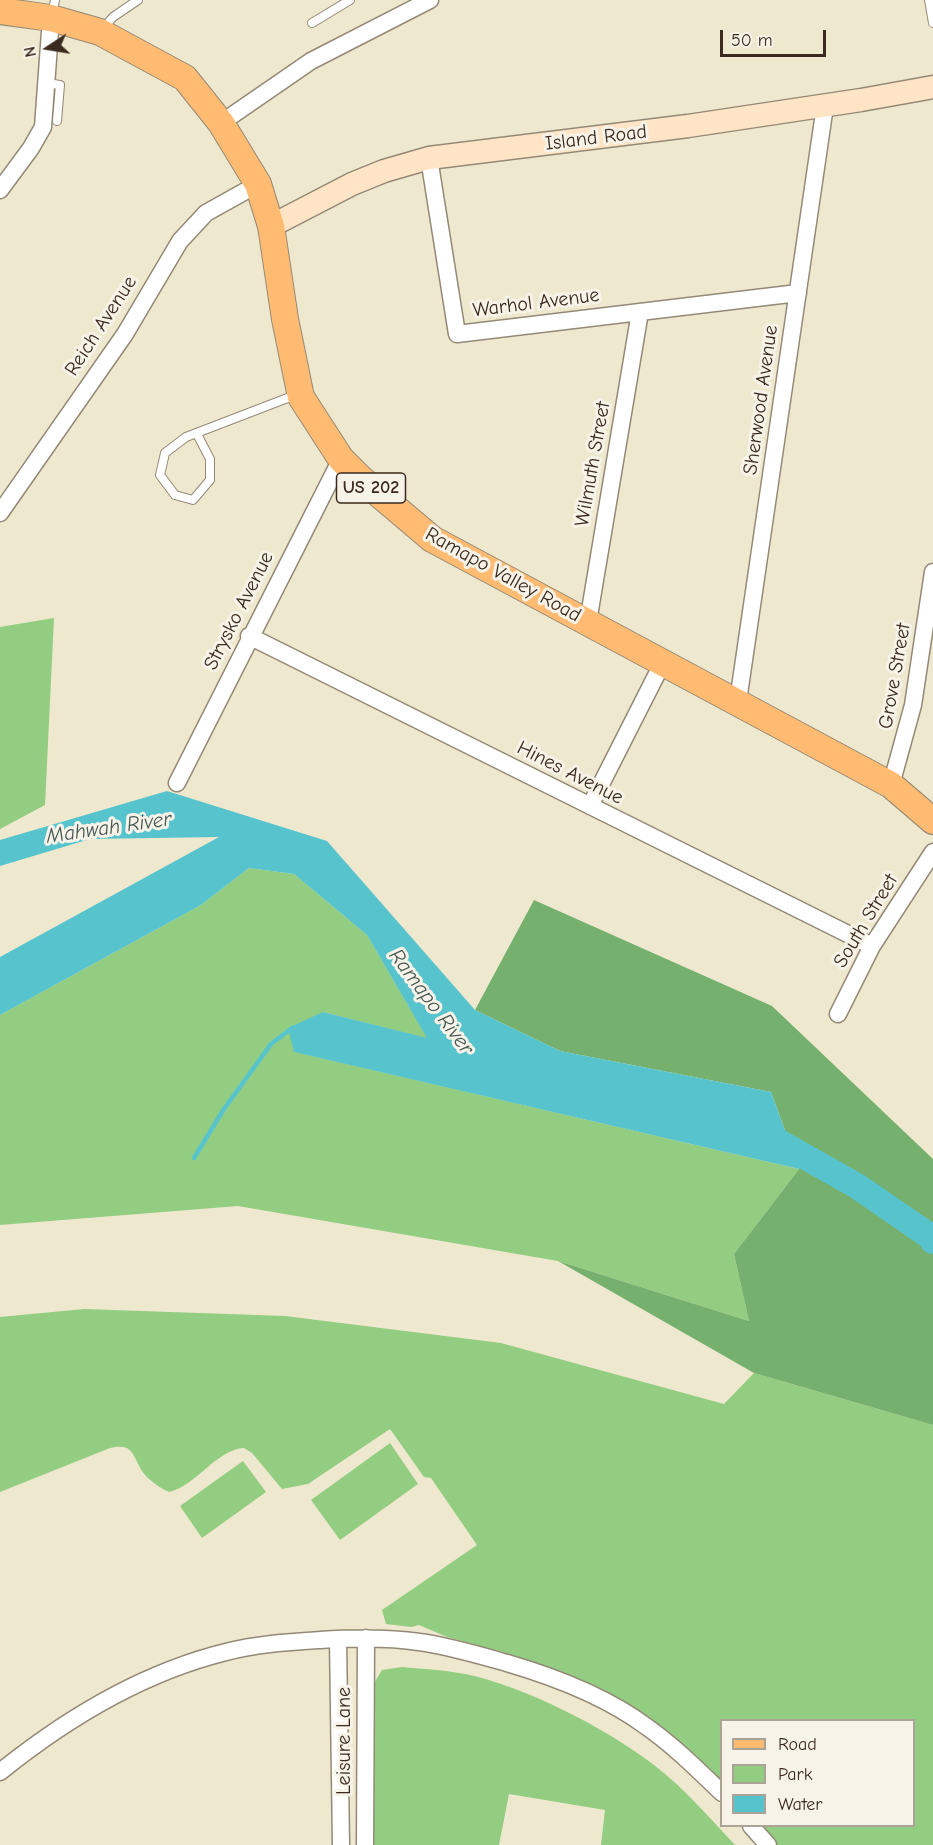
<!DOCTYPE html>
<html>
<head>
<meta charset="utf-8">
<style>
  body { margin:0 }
  #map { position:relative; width:933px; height:1845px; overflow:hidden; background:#eee8cf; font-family:"Comic Neue",sans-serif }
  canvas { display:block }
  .legend { position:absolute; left:720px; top:1719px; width:195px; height:108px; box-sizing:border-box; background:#f7f3e8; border:2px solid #aca397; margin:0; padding:8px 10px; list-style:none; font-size:18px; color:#3b2a1e }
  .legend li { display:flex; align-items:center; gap:12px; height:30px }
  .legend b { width:30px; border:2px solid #aca397 }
  .north { position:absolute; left:18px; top:18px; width:60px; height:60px; -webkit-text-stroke:4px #f7f3e8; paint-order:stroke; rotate:258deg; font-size:16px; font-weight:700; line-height:24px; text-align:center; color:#3b2a1e }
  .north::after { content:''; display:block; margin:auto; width:21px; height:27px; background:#3b2a1e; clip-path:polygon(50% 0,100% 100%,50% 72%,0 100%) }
  .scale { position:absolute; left:720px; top:30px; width:106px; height:27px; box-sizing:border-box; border:3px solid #3b2a1e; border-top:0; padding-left:8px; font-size:18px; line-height:21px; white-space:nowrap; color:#3b2a1e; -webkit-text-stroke:4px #f7f3e8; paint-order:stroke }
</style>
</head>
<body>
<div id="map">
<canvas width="933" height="1845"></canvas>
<ul class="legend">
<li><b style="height:8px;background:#ffbb71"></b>Road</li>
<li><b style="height:16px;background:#93cd81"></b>Park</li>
<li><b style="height:16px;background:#57c4cd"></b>Water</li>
</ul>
<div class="north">N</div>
<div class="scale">50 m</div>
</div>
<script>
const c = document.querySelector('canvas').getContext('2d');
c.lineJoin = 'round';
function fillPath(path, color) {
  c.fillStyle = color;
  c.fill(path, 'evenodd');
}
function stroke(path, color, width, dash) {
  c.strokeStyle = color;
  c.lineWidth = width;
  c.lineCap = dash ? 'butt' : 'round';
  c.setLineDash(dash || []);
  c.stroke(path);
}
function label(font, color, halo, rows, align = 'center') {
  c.font = font + ' "Comic Neue",sans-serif';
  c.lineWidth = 6;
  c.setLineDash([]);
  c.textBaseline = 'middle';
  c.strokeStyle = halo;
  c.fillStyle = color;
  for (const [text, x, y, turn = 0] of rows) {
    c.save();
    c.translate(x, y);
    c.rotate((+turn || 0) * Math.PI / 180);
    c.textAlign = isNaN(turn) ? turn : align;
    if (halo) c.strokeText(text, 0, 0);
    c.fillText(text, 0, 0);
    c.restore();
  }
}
fillPath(new Path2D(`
  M54,618L45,805L0,829V627Z
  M249,868L294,874L367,935L428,1039L323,1012L295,1052L799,1169L734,1254L749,1321L558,1261L238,1206L0,1225V1015L201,905Z
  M84,1309L285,1316L501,1343L724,1404L754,1373L933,1425V1845H776L762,1826H914V1720H722L721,1783L579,1681L503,1652L447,1637L419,1625L411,1627L386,1624L382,1610L477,1545L431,1478L424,1477L390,1429L308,1484L282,1489L252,1453L244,1448C217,1449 196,1486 169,1492C160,1488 147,1479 142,1471C132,1455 134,1443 110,1448L0,1492V1317Z
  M390,1443L418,1484L340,1540L311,1500Z
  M243,1461L266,1492L202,1538L180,1506Z
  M402,1667C423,1669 445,1670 465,1674C524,1686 606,1728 654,1765C684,1788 709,1817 735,1845H601L605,1810L509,1794L499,1845H368L371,1688L382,1670Z`), '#93cd81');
fillPath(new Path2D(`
  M534,900L772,1006L933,1159V1425L754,1373L558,1261L749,1321L734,1254L799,1169L771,1092L560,1051L475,1010Z`), '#76b06f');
fillPath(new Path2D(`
  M167,791L327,841L475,1010L560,1051L771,1092L799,1169L294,1052L288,1028L323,1012L427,1038L367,935L294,874L249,868L201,905L0,1015V957L219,837L90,839L0,866V840Z`), '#57c4cd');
stroke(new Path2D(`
  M194,1158L224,1109L271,1044L292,1028`), '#57c4cd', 4.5);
stroke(new Path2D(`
  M761,1136L772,1138L857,1186L931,1237L933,1241`), '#57c4cd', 26);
const lane = new Path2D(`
  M929,0L933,23
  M52,15L55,0
  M312,23L350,0
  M102,30L113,17L138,0
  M47,83L60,85L57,121
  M197,434L210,459V480L193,500L175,495L160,475L165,453L186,437L298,394`);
const street = new Path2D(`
  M221,123L311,61L430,0
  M429,158L457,334L798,293
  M0,190L31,148L43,127L51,18
  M0,513L125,334L180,241L206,213L258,184
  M588,622L640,312
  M249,636L872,946
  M738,701L825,106
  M177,783L341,459
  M891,785L913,705L933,572
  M590,806L663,662
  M838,1014L872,946L933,852
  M338,1639L341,1845
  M0,1772C67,1718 141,1673 226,1652C256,1644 289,1642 320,1640C353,1638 386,1637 419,1642C449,1646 479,1655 507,1663C555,1677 607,1697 647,1727C674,1746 698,1770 722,1793
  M751,1826L768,1845
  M365,1845L366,1638`);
const secondary = new Path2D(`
  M271,226L352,184L384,171L429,158L688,126L861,100L933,87`);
const primary = new Path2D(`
  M0,11L51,18L100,32L185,78L221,123L258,184L271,226L285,319L301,397L341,459L360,478L432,539L891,785L933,821`);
stroke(lane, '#948976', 10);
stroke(street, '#948976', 19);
stroke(secondary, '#948976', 25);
stroke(primary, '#948976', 28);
stroke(lane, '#fff', 8);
stroke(street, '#fff', 16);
stroke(secondary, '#ffe4c6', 22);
stroke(primary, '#ffbb71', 26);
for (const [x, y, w] of [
  [371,488,69]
]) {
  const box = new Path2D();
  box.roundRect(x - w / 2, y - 15, w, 30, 4.5);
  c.fillStyle = '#f7f3e8';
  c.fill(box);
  stroke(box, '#3b2a1e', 1.5);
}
label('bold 18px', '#3b2a1e', null, [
  ["US 202",371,488]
]);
label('20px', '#3b2a1e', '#f7f3e8', [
  ["Island Road",596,138,-7],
  ["Warhol Avenue",536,303,-7],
  ["Reich Avenue",101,326,-57],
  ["Sherwood Avenue",761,400,-82],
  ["Wilmuth Street",593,464,-80],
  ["Ramapo Valley Road",503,575,29],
  ["Strysko Avenue",239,611,-63],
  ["Grove Street",895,676,-80],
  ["Hines Avenue",570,773,27],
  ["South Street",866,921,-59],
  ["Leisure Lane",344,1741,-90]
]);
label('italic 21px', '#435853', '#f7f3e8', [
  ["Mahwah River",109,828,-8],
  ["Ramapo River",431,1002,53]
]);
</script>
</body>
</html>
